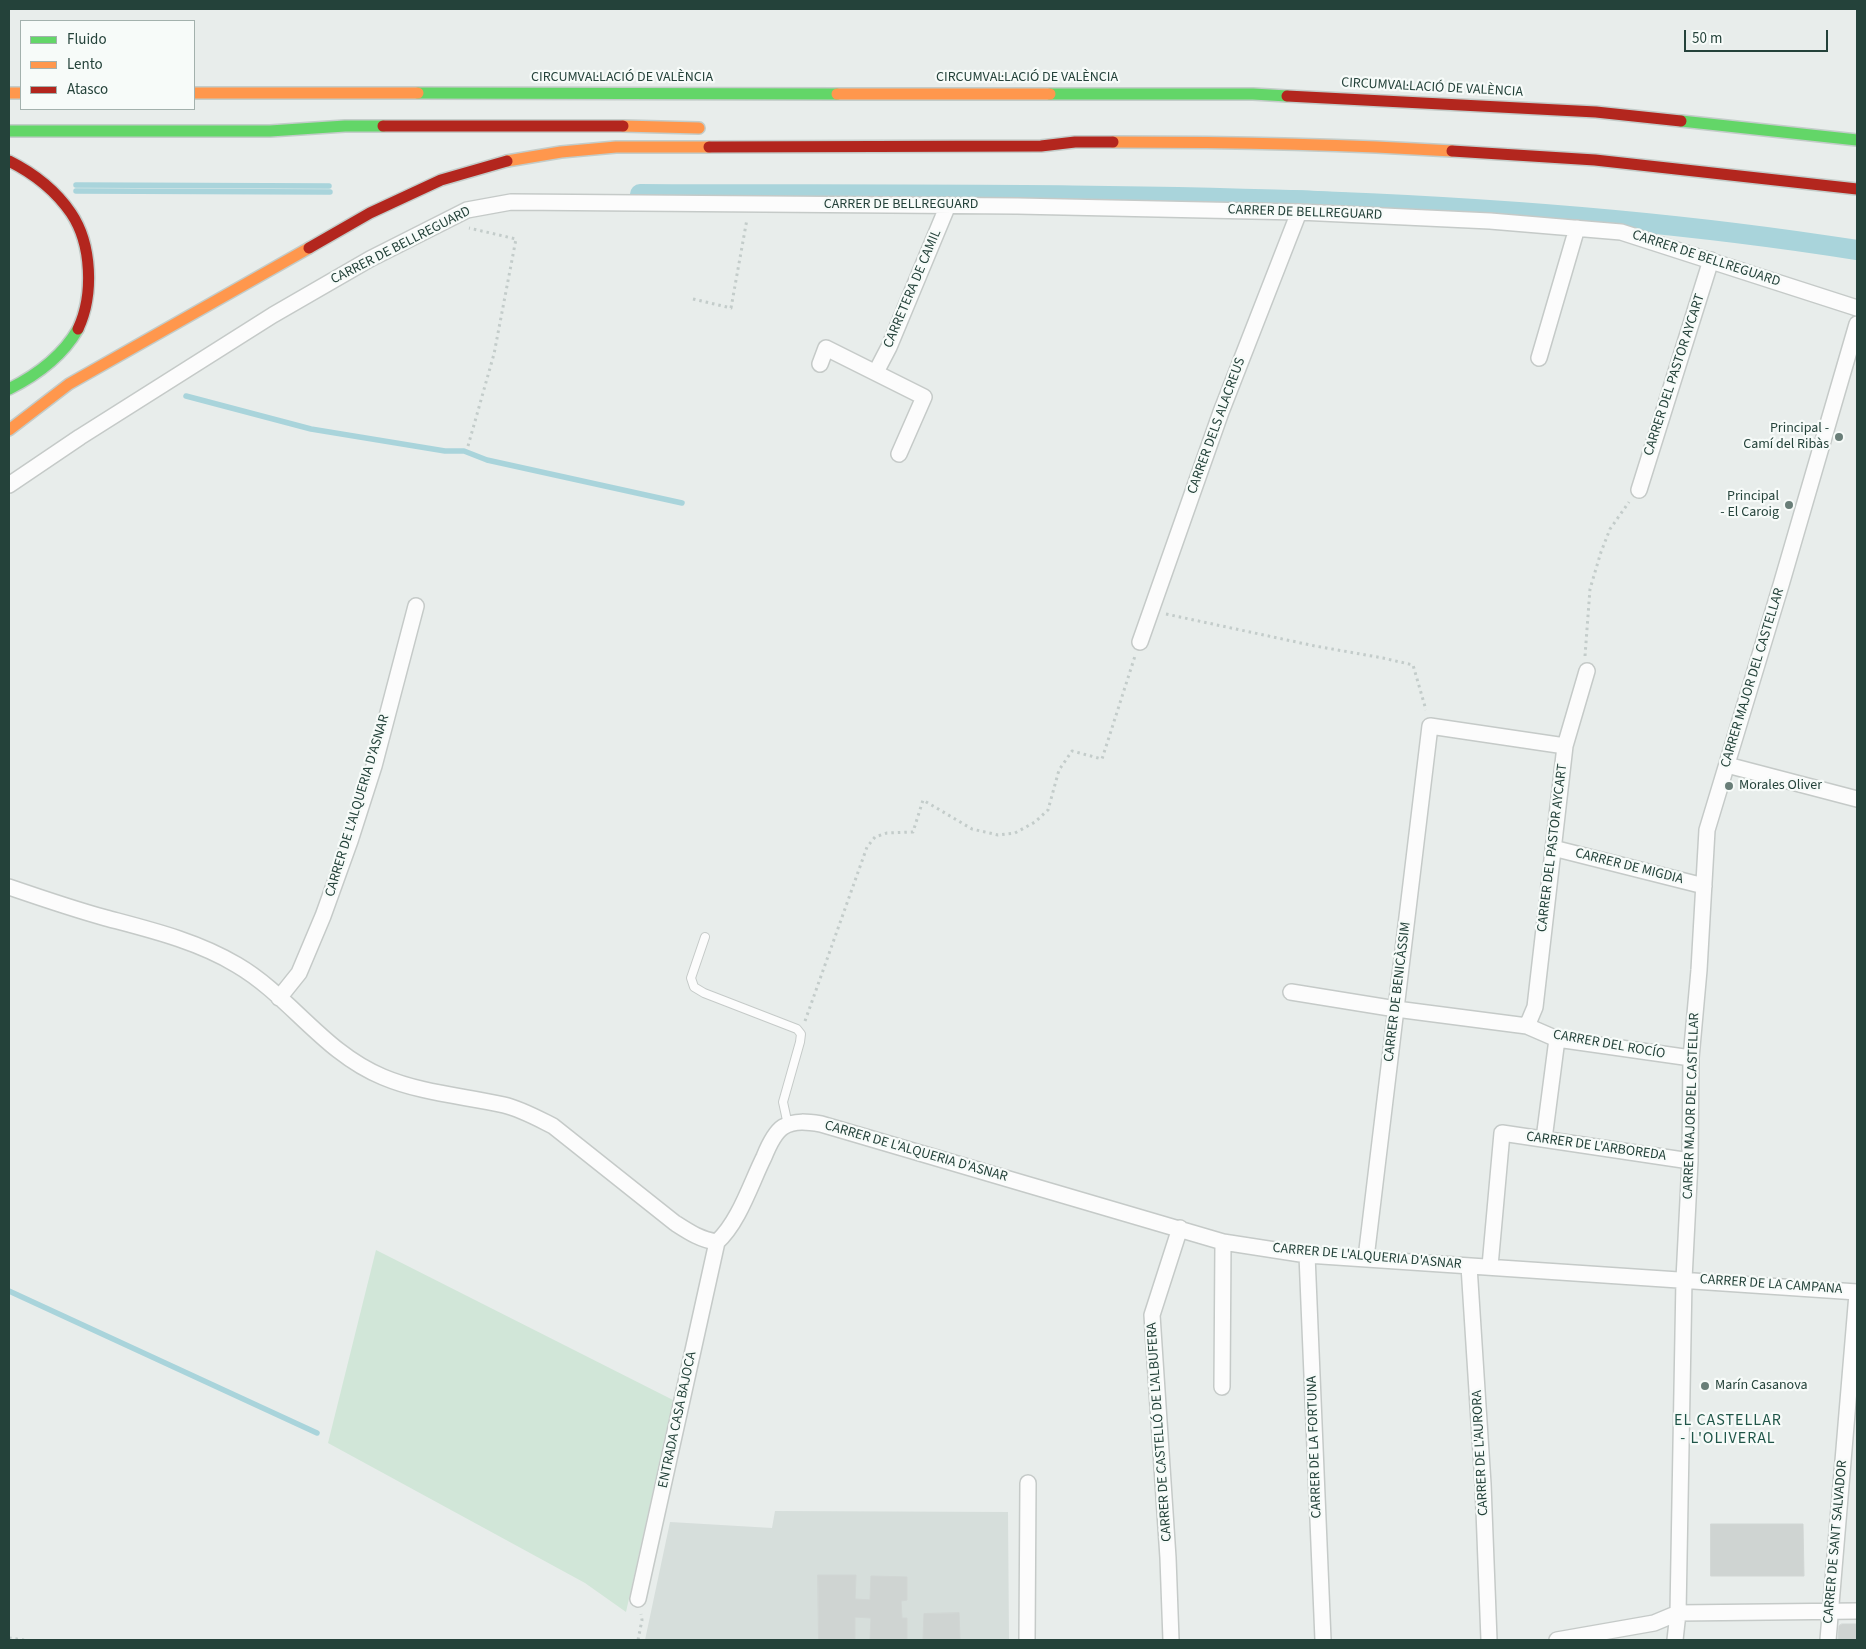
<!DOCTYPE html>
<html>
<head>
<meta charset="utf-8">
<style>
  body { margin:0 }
  #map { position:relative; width:1866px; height:1649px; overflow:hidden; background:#e8edeb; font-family:"Source Sans 3",sans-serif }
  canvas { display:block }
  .frame { position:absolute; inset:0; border:10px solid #24423a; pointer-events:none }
  .legend { position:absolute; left:20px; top:20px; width:175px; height:90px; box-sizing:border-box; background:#f7fbf9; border:1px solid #a3b1ad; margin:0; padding:6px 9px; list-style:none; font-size:15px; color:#24423a }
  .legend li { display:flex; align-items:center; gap:10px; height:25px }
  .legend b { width:25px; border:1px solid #a3b1ad }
  .scale { position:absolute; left:1684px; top:30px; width:144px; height:22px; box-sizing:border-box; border:2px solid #24423a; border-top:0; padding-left:6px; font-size:15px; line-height:18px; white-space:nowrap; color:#24423a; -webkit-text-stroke:4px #f7fbf9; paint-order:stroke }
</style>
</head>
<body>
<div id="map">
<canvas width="1866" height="1649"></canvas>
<div class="frame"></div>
<ul class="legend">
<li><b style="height:6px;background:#63d668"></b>Fluido</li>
<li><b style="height:6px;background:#ff974d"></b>Lento</li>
<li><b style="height:6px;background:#b3261e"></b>Atasco</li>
</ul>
<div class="scale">50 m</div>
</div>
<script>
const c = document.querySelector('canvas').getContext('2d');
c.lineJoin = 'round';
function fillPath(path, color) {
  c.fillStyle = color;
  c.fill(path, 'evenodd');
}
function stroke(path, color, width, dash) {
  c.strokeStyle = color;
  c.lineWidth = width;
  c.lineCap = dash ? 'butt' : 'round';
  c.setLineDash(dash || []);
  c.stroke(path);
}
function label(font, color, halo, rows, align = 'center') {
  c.font = font + ' "Source Sans 3",sans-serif';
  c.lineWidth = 4.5;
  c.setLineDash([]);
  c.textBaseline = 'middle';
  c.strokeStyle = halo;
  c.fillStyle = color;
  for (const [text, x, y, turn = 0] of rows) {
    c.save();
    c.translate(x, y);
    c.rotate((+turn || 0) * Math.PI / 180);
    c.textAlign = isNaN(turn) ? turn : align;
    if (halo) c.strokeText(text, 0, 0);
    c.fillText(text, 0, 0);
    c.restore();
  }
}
fillPath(new Path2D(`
  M775,1511L1008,1512L1009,1640H645L670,1522L772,1528Z`), '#d6dedb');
fillPath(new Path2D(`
  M376,1250L673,1400L626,1612L585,1583L328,1443Z`), '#d1e6d8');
stroke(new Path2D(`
  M76,185L329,186
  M640,188L1301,193L1474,203L1672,219L1857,244
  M76,191L330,192
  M186,396L311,429L445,451H464L487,460L682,503
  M9,1291L317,1433`), '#a9d4db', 5.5);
stroke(new Path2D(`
  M640,194C1046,196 1455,186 1857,250`), '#a9d4db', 20);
const building = new Path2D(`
  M1711,1524H1803L1804,1576H1711Z
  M818,1575H856L855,1599L870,1600L871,1576L907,1577V1600L901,1601L902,1618H907V1640H870L871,1618L855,1617V1640H819Z
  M959,1613L960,1640H923L924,1614Z
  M1842,1624H1857V1640H1838L1839,1626Z`);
fillPath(building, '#cfd4d2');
stroke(building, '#d1d6d4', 1);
const lane = new Path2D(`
  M705,937L691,978L694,987L704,993L797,1029L801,1034L800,1042L783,1102L788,1125`);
const street = new Path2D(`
  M1539,358L1577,228
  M820,364L826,348L924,397L899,454
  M876,372L889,347L948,205
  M9,485L80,437L273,315L370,259L467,210L511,202L1017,206L1299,212L1490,221L1621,232L1857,308
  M1639,490L1711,260
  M1140,642L1221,412L1299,212
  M1727,765L1857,799
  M1553,848L1704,886
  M9,887C41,898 73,909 106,918C151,930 197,941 237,965C290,996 324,1053 383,1077C421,1093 464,1096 504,1105C521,1109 537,1118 553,1126L675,1223C689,1232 701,1240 717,1242C739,1222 751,1183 764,1157C768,1147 774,1133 783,1127C795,1120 808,1122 821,1124L1223,1242L1307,1255L1857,1292
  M1291,992L1396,1009L1527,1026L1557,1039L1691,1058
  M279,998L299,973L323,916L350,841L374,766L416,606
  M1527,1026L1535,1007L1565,746L1587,671
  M1544,1139L1557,1039
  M1307,1255L1323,1640
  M1366,1258L1430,726L1565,746
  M1469,1266L1483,1484L1489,1640
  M1490,1266L1502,1133L1690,1161
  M1222,1387L1223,1242
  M638,1599L717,1242
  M1027,1640L1028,1483
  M1171,1640L1168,1558L1152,1315L1180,1228
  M1557,1640L1654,1623L1678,1613L1857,1611
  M1675,1640L1678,1613L1684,1279L1690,1161L1691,1058L1699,970L1707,830L1781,585L1857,324
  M1828,1640L1857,1294`);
const fast = new Path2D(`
  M418,93L837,94
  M1050,94H1253L1287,96
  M1681,121L1857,140
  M9,131H270L345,126H383
  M9,389C37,375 62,357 78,329`);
const slow = new Path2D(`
  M9,93H21
  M194,93H418
  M837,94H1050
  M623,126L699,128
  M1113,142C1226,142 1339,144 1452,151
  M507,161L561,152L616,147H709
  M9,430L69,384L309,248`);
const jam = new Path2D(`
  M1287,96L1596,112L1681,121
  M383,126H623
  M709,147L1041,146L1075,142H1113
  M1452,151L1595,160L1857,189
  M9,161C33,173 56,191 71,213C92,244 94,295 78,329
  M309,248L370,213L441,180L507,161`);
stroke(lane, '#c5cac8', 10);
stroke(street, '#c5cac8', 18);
stroke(fast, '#c3ccc9', 14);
stroke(slow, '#c3ccc9', 14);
stroke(jam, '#c3ccc9', 14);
stroke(new Path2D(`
  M693,299L731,308L747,219
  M468,446L494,354L516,239L469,228
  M1166,614L1315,646L1383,658L1413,665L1426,710
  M1585,656L1590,589L1601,552L1610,529L1629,502
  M805,1021L867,847L875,837L887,833L913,832L923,800L972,829L998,835L1015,833L1035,822L1048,810L1059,770L1072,751L1102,759L1135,656
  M9,1638L24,1640
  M638,1640L642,1620L641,1614`), '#c3ccca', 3, [2.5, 4]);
stroke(lane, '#fcfcfc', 8);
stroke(street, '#fcfcfc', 15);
stroke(fast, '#63d668', 11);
stroke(slow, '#ff974d', 11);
stroke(jam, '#b3261e', 11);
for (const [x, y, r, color] of [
  [1839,437,5,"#697e78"],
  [1789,505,5,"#697e78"],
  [1729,786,5,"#697e78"],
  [1705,1386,5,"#697e78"]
]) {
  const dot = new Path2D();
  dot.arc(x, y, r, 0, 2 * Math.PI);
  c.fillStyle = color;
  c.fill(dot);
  stroke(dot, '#f7fbf9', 2);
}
label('14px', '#24423a', '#f7fbf9', [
  ["CIRCUMVAL·LACIÓ DE VALÈNCIA",622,78],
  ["CIRCUMVAL·LACIÓ DE VALÈNCIA",1027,78],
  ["CIRCUMVAL·LACIÓ DE VALÈNCIA",1432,88,3],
  ["CARRER DE BELLREGUARD",901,205],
  ["CARRER DE BELLREGUARD",1305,213,2],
  ["CARRER DE BELLREGUARD",401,246,-27],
  ["CARRER DE BELLREGUARD",1706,259,18],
  ["CARRETERA DE CAMIL",913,289,-67],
  ["CARRER DEL PASTOR AYCART",1675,375,-72],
  ["CARRER DELS ALACREUS",1217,426,-70],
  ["CARRER MAJOR DEL CASTELLAR",1753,678,-73],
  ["CARRER DE L'ALQUERIA D'ASNAR",358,806,-73],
  ["CARRER DEL PASTOR AYCART",1553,848,-83],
  ["CARRER DE MIGDIA",1629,867,14],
  ["CARRER DE BENICÀSSIM",1398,992,-83],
  ["CARRER DEL ROCÍO",1609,1045,10],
  ["CARRER MAJOR DEL CASTELLAR",1692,1106,-88],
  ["CARRER DE L'ARBOREDA",1596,1147,8],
  ["CARRER DE L'ALQUERIA D'ASNAR",916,1152,16],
  ["CARRER DE L'ALQUERIA D'ASNAR",1367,1257,5],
  ["CARRER DE LA CAMPANA",1771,1285,4],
  ["ENTRADA CASA BAJOCA",678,1420,-78],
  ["CARRER DE CASTELLÓ DE L'ALBUFERA",1160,1432,-94],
  ["CARRER DE LA FORTUNA",1315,1447,-92],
  ["CARRER DE L'AURORA",1481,1453,-93],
  ["CARRER DE SANT SALVADOR",1836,1542,-85]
]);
label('14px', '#24423a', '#f7fbf9', [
  ["Principal -",1829,429],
  ["Camí del Ribàs",1829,445],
  ["Principal",1779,497],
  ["- El Caroig",1779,513],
  ["Morales Oliver",1739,786,"left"],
  ["Marín Casanova",1715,1386,"left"]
], 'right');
c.letterSpacing = '1px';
label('16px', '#1f5548', '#f7fbf9', [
  ["EL CASTELLAR",1728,1421],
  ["- L'OLIVERAL",1728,1439]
]);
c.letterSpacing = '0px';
</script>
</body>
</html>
